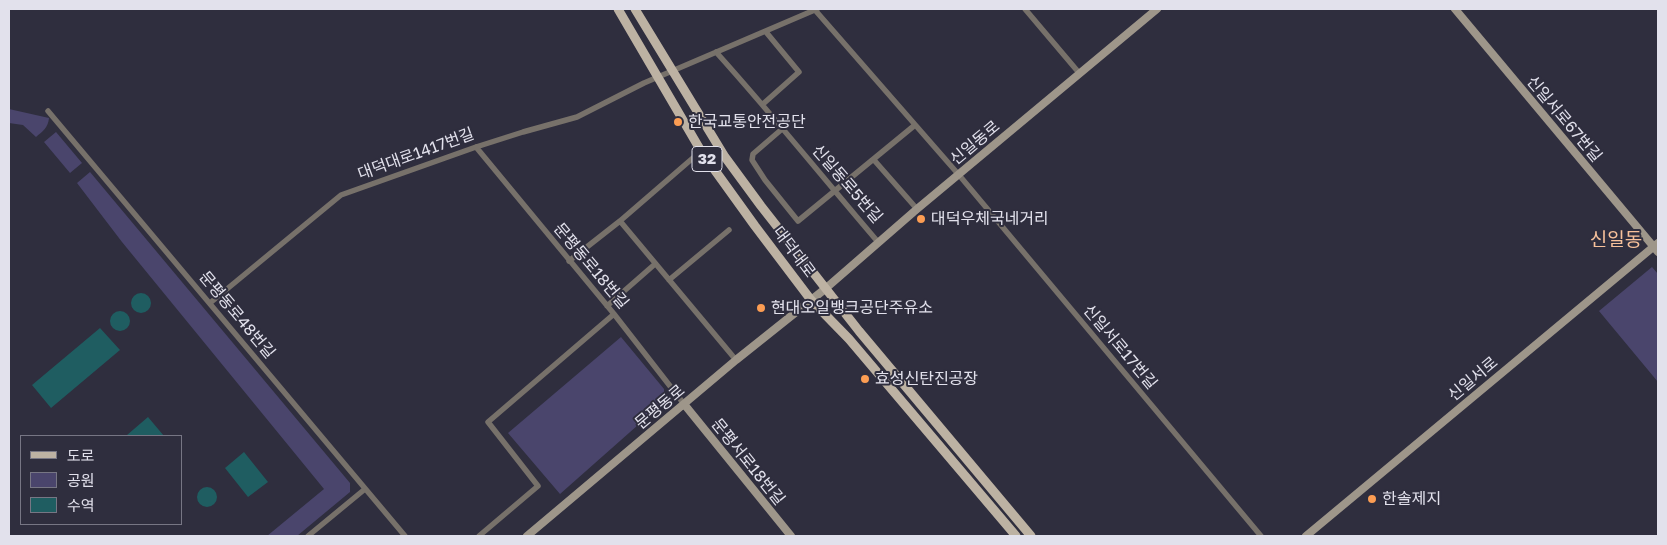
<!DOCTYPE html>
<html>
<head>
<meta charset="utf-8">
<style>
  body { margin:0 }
  #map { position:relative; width:1667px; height:545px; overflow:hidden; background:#2f2e3e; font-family:"Golos Text","Noto Sans KR",sans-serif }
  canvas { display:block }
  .frame { position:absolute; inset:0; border:10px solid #e2e1ec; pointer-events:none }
  .legend { position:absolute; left:20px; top:435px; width:162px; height:90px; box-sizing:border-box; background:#2f2e3e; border:1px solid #777684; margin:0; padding:6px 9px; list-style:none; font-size:15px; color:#e2e1ec }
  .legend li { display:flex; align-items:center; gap:10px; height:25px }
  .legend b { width:25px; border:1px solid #777684 }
</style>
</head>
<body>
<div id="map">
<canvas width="1667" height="545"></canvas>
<div class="frame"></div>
<ul class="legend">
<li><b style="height:6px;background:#bdb2a3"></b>도로</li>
<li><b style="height:14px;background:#4a456c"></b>공원</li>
<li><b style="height:14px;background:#1f5d61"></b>수역</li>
</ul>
</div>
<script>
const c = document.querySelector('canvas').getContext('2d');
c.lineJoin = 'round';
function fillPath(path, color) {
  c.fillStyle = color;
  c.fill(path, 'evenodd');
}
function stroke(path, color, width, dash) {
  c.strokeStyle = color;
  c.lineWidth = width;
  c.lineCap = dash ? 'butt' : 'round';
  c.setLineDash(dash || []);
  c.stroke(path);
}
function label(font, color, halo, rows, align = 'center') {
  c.font = font + ' "Golos Text","Noto Sans KR",sans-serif';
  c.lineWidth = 4;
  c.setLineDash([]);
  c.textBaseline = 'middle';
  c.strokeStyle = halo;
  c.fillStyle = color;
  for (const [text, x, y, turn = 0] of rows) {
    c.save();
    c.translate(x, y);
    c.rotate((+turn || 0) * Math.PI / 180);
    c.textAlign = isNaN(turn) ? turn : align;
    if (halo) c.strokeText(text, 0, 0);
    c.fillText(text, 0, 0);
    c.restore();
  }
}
fillPath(new Path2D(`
  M9,109L49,118C48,128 43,131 36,137L23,125L9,123Z
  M56,132L82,163L70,173L44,142Z
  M90,172L350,483V492L297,536H267L324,489L122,242L77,183Z
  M1652,267L1658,274V382L1599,311Z
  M621,337L664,389V402L560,494L508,433Z`), '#4a456c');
fillPath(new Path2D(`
  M131 303a10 10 0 1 1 20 0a10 10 0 1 1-20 0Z
  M110 321a10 10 0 1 1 20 0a10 10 0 1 1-20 0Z
  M100,328L120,350L51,408L32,385Z
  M148,417L164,436H128L127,435Z
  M244,452L268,482L248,497L225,468Z
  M197 497a10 10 0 1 1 20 0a10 10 0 1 1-20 0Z`), '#1f5d61');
stroke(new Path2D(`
  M1025,9L1080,74
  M815,10L959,175L1261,536
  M716,52C772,114 824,179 878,242
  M763,104L799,72L766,32
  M48,111L405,536
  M782,129L753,154L752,160L765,180L798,221L915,125
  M476,147L614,314L684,404
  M874,160L917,209
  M620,221L736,360
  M569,261L620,221L701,151
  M669,280L729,230
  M210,303L341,195L476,147L523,132L577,117L644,83L817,9
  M607,306L655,264
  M308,536L365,489
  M479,536L538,486L488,422L614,314`), '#77716a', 5.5);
stroke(new Path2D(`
  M1455,9L1658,252
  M684,404L791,536
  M527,536L736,360L825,289L917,209L1157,9
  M1306,536L1658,243`), '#9e968a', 8);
stroke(new Path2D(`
  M618,9L701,151L755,226L811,300L849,339L1016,536
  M635,9L725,157L761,206L859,331L1031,536`), '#bdb2a3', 9);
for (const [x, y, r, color] of [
  [678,122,5,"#fc9d53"],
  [921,219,5,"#fc9d53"],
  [761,308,5,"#fc9d53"],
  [865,379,5,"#fc9d53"],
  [1372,499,5,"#fc9d53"]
]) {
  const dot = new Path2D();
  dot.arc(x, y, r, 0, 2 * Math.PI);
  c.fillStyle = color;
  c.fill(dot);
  stroke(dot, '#2f2e3e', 2);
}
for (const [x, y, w] of [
  [707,159,30]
]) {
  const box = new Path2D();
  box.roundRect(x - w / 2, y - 12.5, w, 25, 4);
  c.fillStyle = '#2f2e3e';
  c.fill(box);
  stroke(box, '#e2e1ec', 1);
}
label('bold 15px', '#e2e1ec', null, [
  ["32",707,159]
]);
label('16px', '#e2e1ec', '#2f2e3e', [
  ["신일서로67번길",1564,119,50],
  ["신일동로",975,143,-40],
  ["대덕대로1417번길",416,154,-20],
  ["신일동로5번길",847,184,49],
  ["대덕대로",794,252,53],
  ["문평동로18번길",591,266,50],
  ["문평동로48번길",237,315,50],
  ["신일서로17번길",1120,347,50],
  ["신일서로",1473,379,-40],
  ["문평동로",660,407,-40],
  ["문평서로18번길",748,462,51]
]);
label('16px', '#e2e1ec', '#2f2e3e', [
  ["한국교통안전공단",688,122],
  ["대덕우체국네거리",931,219],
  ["현대오일뱅크공단주유소",771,308],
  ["효성신탄진공장",875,379],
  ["한솔제지",1382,499]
], 'left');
label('19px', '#f7c19b', '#2f2e3e', [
  ["신일동",1616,240]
]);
</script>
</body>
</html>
